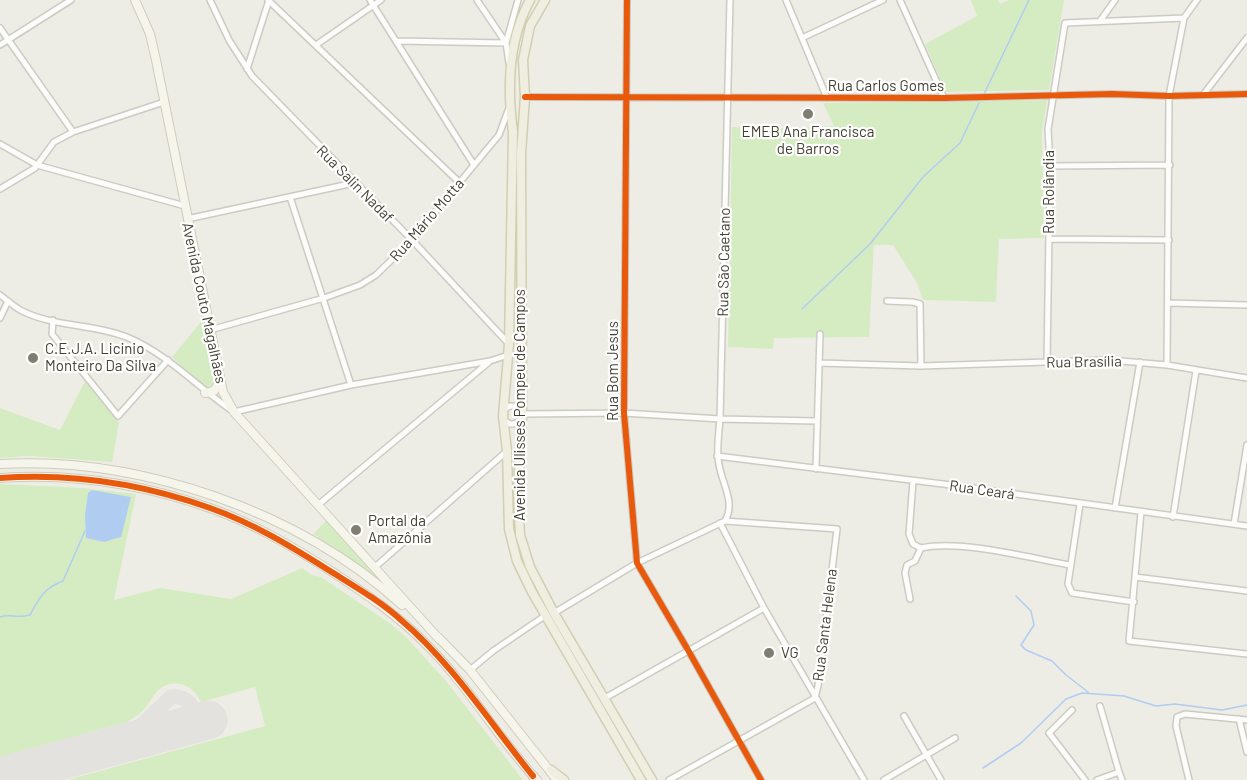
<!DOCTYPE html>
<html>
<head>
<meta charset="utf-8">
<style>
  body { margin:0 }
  canvas { display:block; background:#eeede5 }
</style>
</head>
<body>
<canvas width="1247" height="780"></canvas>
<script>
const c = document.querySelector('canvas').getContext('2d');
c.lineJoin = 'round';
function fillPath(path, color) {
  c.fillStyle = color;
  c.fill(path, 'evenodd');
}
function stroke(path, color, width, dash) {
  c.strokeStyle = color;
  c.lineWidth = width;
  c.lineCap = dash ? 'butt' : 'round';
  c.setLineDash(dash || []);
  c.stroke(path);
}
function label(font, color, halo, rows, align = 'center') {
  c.font = font + ' Barlow,sans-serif';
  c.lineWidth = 4.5;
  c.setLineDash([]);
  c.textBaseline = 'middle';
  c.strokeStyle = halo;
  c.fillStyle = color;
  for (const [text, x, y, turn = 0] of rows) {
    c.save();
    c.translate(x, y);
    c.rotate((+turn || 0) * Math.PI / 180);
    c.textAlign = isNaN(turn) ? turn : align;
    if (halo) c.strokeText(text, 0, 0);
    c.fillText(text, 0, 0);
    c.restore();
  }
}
fillPath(new Path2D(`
  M971,0H998L1000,4L1009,0H1064L1049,90L946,92L925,44L977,16Z
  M1047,100L1042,133L1044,238L999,239L996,302L923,300L917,283L893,245H874L869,337L774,338L773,349L728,347L732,127L787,128L834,126L823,103Z
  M204,318L207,345L215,382L210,387H204L172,357Z
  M85,381L119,422L112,462L29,456L0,458V408L60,430Z
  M0,484L83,488L136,494L114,600L160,588L231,599L302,568L312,575L321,577L391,624L406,637L446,681L523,780H67L265,726L255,687L201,702C194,686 176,678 161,688C154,693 151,701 146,707C141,714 134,718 127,722L0,757Z
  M328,519L379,577V579L320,541L318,537L313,534Z`), '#d5ecc2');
fillPath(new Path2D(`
  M92,490L131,497L121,537L104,542L86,538L85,515L88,493Z`), '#b0cdf1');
stroke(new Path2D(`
  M984,94L1029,0
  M802,309L870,244L923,177L960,143L979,103
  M1016,596L1031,611L1034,625L1021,645L1026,650L1052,661L1066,675L1088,692
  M0,617C10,613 17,619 30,615C39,598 44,588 63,581L85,531
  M983,768L1021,743L1066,699L1082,693L1124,696L1156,706L1175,704L1222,710L1247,705`), '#b0cdf1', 1.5);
stroke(new Path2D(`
  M108,748L135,731L171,697C189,695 194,708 198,723`), '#e3e2de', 15);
stroke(new Path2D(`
  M0,777L208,720`), '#e3e2de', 39);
const minor = new Path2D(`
  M210,0L229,40L252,76L412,240L508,343
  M268,0L459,182
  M370,0L474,165
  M477,0L506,43
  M627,0L624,413L637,563L688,650L761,780
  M786,0L827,98
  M900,0L944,98
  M1100,21L1115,0
  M0,28L73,132
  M802,38L883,0
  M397,41L506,43
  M0,45L71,0
  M316,45L381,0
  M509,63L506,43L518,0
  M247,69L269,0
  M1203,95L1247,38
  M525,97L944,98L1112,94L1169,96L1247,94
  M0,144L37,165L185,206
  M1050,166L1170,165
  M0,189L35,168L54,142L73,132L164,102
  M290,197L351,385
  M187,219L354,183
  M1049,239L1169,240
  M0,295C7,300 14,307 22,311C54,327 96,324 129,338C169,355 198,388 234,412L351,385L490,361L508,355
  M887,301L912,302L920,304L921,366
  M1168,303L1247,305
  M0,318L8,301
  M53,320L52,334L118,416L168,360
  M210,330L324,298L360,285L376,275L412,240L474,165L499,135L509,108
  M1047,362L1050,166L1048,129L1065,23L1184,18
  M819,363L921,366L1110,360L1167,365L1247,378
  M1167,365L1169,96L1184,18L1197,0
  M503 415a9 9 0 1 1 18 0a9 9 0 1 1-18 0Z
  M522,414L624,413L720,419L816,421
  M717,456L951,485L1247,526
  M816,469L820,334
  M913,481L909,534L913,544L921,548C959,539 1030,558 1070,565
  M1080,504L1068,584L1072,593L1134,602
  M318,505L489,362
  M1115,508L1140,362
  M1141,512L1129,641L1247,654
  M1173,517L1196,371
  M720,523L764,608L864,780
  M1234,524L1247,445
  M374,568L507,451
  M1135,577L1247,591
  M910,599L905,573L907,565L915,561L921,548
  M554,613L637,563L725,521C737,500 719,481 718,457C717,445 719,431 720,419L730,0
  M470,670L493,651L546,615
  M605,698L764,608
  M1100,706L1119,772
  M1072,710L1049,733L1085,780
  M904,716L941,780
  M1239,719L1247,752
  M669,780L815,698L818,686L837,529L725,521
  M884,780L955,738
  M1097,780L1119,772L1122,780
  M1189,780L1176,726L1177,717L1185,714L1247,720`);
const secondary = new Path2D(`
  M135,0L150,34L156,60L223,392L234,412L439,639
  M205,393L214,391L220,382
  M0,464C139,456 299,511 402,605
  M0,478C71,473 143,484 210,508C253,523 293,547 331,571C366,594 399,616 428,646C469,687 498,738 537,780
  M438,637L470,670L557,780`);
const primary = new Path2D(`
  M530,0C508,40 507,88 513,132L509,344L503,416L507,451L509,529L517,561L532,592L641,780
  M545,0L530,26L523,60L525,97L521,153L522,414L518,491L520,535L530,567L554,613L652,780
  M551,770L564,780
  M533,776L535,780`);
stroke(minor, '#cccbc3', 8);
stroke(secondary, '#ceccbb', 10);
stroke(primary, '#d2ceb1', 11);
stroke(minor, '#fcfcfb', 5);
stroke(secondary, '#f6f5ec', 8);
stroke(primary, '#f0eee1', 8);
stroke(new Path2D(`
  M627,0L624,413L637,563L688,650L761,780
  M525,97L944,98L1112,94L1169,96L1247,94
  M0,478C71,473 143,484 210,508C253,523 292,547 330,571C354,586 380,601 401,620C453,664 490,723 533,776`), '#e8590c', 6);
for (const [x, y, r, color] of [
  [808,114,6,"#807d71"],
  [33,358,6,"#807d71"],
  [356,530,6,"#807d71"],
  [769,653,6,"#807d71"]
]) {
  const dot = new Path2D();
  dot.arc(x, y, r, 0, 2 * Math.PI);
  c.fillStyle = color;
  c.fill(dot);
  stroke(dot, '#fff', 2);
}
label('15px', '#444032', '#fff', [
  ["Rua Carlos Gomes",886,86],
  ["Rua Salin Nadaf",355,184,45],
  ["Rua Rolândia",1049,192,-90],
  ["Rua Mário Motta",427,220,-49],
  ["Rua São Caetano",724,262,-89],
  ["Avenida Couto Magalhães",204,303,78],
  ["Rua Brasília",1084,362,-1],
  ["Rua Bom Jesus",613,371,-90],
  ["Avenida Ulisses Pompeu de Campos",520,405,-90],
  ["Rua Ceará",982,490,8],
  ["Rua Santa Helena",825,625,-83]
]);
label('15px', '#444032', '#fff', [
  ["EMEB Ana Francisca",808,132,"center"],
  ["de Barros",808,149,"center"],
  ["C.E.J.A. Licinio",45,349],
  ["Monteiro Da Silva",45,366],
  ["Portal da",368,521],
  ["Amazônia",368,538],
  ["VG",781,653]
], 'left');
</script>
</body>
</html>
